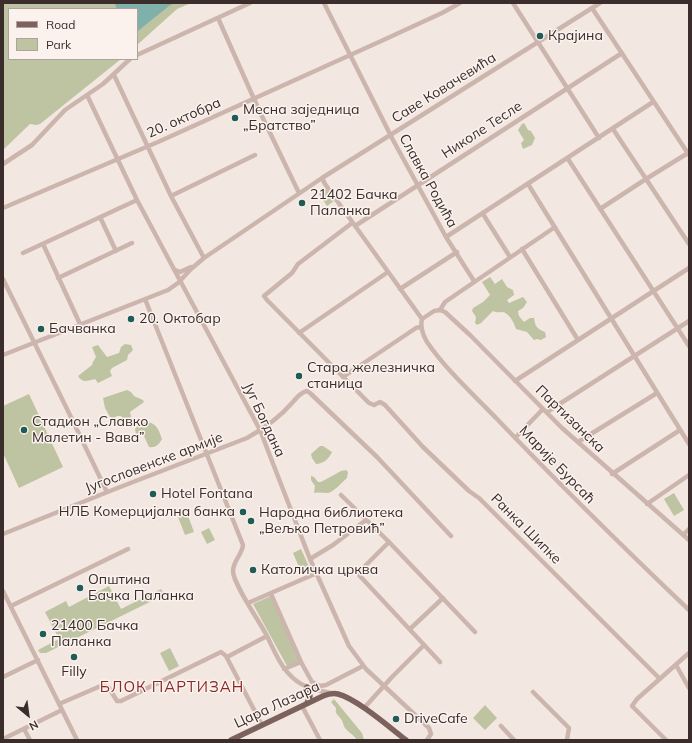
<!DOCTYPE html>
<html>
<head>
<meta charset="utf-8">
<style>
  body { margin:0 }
  #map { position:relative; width:692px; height:743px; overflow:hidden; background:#f3e7e1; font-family:Mulish,sans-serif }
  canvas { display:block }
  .frame { position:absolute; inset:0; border:4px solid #3a2d2b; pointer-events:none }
  .legend { position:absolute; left:8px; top:8px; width:130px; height:52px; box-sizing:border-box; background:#fbf2ee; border:1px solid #aea3a0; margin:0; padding:5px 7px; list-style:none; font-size:12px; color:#3a2d2b }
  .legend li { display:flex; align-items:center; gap:8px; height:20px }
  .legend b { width:20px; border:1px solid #aea3a0 }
  .north { position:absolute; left:8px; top:695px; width:40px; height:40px; -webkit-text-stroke:3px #fbf2ee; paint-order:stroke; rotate:151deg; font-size:11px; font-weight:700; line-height:16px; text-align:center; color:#3a2d2b }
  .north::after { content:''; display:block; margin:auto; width:14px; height:18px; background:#3a2d2b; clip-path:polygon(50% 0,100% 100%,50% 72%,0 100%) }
</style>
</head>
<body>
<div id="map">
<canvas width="692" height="743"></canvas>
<div class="frame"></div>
<ul class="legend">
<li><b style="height:5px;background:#7c615d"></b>Road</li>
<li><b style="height:11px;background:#bec3a1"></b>Park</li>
</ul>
<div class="north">N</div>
</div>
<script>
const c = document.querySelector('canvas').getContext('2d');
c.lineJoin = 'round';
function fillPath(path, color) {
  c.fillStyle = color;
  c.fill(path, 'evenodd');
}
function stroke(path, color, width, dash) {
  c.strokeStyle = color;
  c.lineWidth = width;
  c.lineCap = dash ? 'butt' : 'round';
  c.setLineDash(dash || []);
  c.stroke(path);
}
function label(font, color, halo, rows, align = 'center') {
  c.font = font + ' Mulish,sans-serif';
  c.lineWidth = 3;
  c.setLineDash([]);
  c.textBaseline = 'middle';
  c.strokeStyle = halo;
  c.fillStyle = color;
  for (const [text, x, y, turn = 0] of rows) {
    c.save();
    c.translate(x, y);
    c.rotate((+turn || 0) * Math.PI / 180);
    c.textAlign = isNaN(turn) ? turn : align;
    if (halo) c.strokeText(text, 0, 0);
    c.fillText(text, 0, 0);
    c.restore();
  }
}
fillPath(new Path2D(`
  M3,3H191L177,9L137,45V9H9V59H121L40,124L36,125L30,124L3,150Z
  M524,123L528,130L531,131L535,138L532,145L523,149L521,143L524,140L518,130L522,124Z
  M326,189L334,201L327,206L319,194Z
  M490,277L495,284L502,279L507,287L513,290L514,295L507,300L509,303L523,297L527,302L523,308L518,311L519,316L524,322L530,318H534C535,326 537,329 545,332L546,337L541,340L537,339L534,340L527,332L516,329C514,323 510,314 503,312C499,312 497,313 493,311L481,323L477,325L475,323L476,317L472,311L473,308L483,302L490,295L482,282Z
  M125,344L131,345L133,350L128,355L127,360L112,368L110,371L112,376L98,383L95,379C87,381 82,383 78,376L92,365L93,362L96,357L92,347L98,345L107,357L119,353L121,347Z
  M127,390L131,392L134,396L143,400L144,402L130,412L131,417L127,421L123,419L121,416H117L114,418L110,417L105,408L103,398Z
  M29,394L63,467L19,488L3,453V406Z
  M147,422C157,423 159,431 162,439C159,445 155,448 149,447L144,436L136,434L135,429L139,424Z
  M320,446H323L332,452C329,459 323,464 316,464L312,458L311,454Z
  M346,470L348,472L347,478C342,482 334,492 328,493C323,493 319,492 314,493L315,486L311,480V476L314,477L318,482H321L341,471Z
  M674,493L684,510L674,516L664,499Z
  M187,513L194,532L185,535L178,517Z
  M209,528L215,540L207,544L201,532Z
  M301,549L311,571L302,574L293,553Z
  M109,586L121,609L161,589L164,595L46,653H40L38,650L59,639L45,612L66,601L69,607Z
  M271,596L299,661L287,666L253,604Z
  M170,648L179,666L169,671L160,653Z
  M334,699L362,733L364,740H357C354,735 349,733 345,728C343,725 343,721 341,719C338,714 335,715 336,708L331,702Z
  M485,705L497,718L485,730L473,718Z`), '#bec3a1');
fillPath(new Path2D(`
  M114,3H174L169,6L139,30L137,33V9H116V6Z`), '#80b0aa');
stroke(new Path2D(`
  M324,3L393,140L446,237L474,281
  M513,3L599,138
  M592,8L689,155
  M218,18L258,108L299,193
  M137,55L250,3
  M114,75L171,196L204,258
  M87,95L137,200L260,430L310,559L349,646L366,669L429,728L431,734L427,740
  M613,129L689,244
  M568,159L689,346
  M3,164L32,145L65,110L103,84L130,59
  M322,178L325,184L422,319
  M528,184L689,444
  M171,196L255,155
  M3,208L158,142L379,42L442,13L460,3
  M600,209L646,179L688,153
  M483,214L510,257
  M100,217L116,251
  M352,223L298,264L292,273L264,296L267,300L369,403L374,405L380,402L385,405L423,447L469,491L479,498L660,679
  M355,226L622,53
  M446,237L653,102
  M43,244L80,324
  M522,249L578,340
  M23,253L137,200
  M175,270L180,272L191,267
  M58,278L132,243
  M3,279L67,409L107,492
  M400,289L457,252
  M145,299L243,545C242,555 233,561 233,571C233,584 260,622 267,636C274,650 280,666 292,677C303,688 317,690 331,693
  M440,310L434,311L422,319C420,327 423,335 427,342C447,371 474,395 498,420C560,485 624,548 689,610
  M440,310L445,312L470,335L562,428L689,540
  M440,310L445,302L555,227
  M299,333L388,272
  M3,355L168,290L178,283L191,269L204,258L322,178L600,3
  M343,377L416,328L420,327
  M515,381L689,268
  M547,412L689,321
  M515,438L543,409
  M578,442L657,393
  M612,474L680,430
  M341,495L389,542L475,632
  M647,504L689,475
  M3,534L115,489L247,438C263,429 280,417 292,403C297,398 300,392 307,391L310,393L377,457L451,536
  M683,535L689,529
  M389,542L360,571L359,575L440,662
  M310,559L333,545L366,520
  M3,591L77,740
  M271,594L301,662L284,669
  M248,603L317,573
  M11,606L128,549
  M410,629L443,598
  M227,657L267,636
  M301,662L312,682L320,686L326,685L363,666
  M676,665L689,688
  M3,677L38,660
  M533,692L569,728L567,740
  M59,704L103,685L109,688L117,701H121L221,652L226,656L262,725
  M302,706L320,740
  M364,708L392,677L424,645
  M501,726L514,740
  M24,729L30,740
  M3,739L62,710
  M666,740L632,706L637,699L689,653`), '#ccb5ad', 4.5);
stroke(new Path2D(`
  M307,687L310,696L307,703
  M231,740L323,696C328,694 333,693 338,694C357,699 389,727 406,740`), '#7c615d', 5.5);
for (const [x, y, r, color] of [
  [540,36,4,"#205c55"],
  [235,118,4,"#205c55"],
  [302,203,4,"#205c55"],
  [131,319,4,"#205c55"],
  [41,329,4,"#205c55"],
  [299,376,4,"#205c55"],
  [24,430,4,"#205c55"],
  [153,494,4,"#205c55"],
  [243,512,4,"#205c55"],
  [251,521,4,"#205c55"],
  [253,570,4,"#205c55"],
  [80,588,4,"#205c55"],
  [43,634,4,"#205c55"],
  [74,657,4,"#205c55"],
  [396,719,4,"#205c55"]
]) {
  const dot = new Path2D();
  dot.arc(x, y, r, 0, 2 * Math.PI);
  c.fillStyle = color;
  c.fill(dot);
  stroke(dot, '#fbf2ee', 1.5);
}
label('14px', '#3a2d2b', '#fbf2ee', [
  ["Крајина",548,36],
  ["Месна заједница",243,110],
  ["„Братство”",243,126],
  ["21402 Бачка",310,195],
  ["Паланка",310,211],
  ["20. Октобар",139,319],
  ["Бачванка",49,329],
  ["Стара железничка",307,368],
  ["станица",307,384],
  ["Стадион „Славко",32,422],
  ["Малетин - Вава”",32,438],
  ["Hotel Fontana",161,494],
  ["НЛБ Комерцијална банка",235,512,"right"],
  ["Народна библиотека",259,513],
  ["„Вељко Петровић”",259,529],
  ["Католичка црква",261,570],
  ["Општина",88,580],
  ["Бачка Паланка",88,596],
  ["21400 Бачка",51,626],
  ["Паланка",51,642],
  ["Filly",74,672,"center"],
  ["DriveCafe",404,719]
], 'left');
label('14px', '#3a2d2b', '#fbf2ee', [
  ["Саве Ковачевића",444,88,-32],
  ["20. октобра",184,118,-24],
  ["Николе Тесле",482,130,-33],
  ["Славка Родића",428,181,61],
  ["Партизанска",570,419,44],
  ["Југ Богдана",264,420,65],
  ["Југословенске армије",154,463,-21],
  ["Марије Бурсаћ",557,465,46],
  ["Ранка Шипке",526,529,45],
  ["Цара Лазара",277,705,-25]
]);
c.letterSpacing = '1px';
label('15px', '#892a25', '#fbf2ee', [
  ["БЛОК ПАРТИЗАН",172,687]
]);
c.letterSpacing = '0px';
</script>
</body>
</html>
